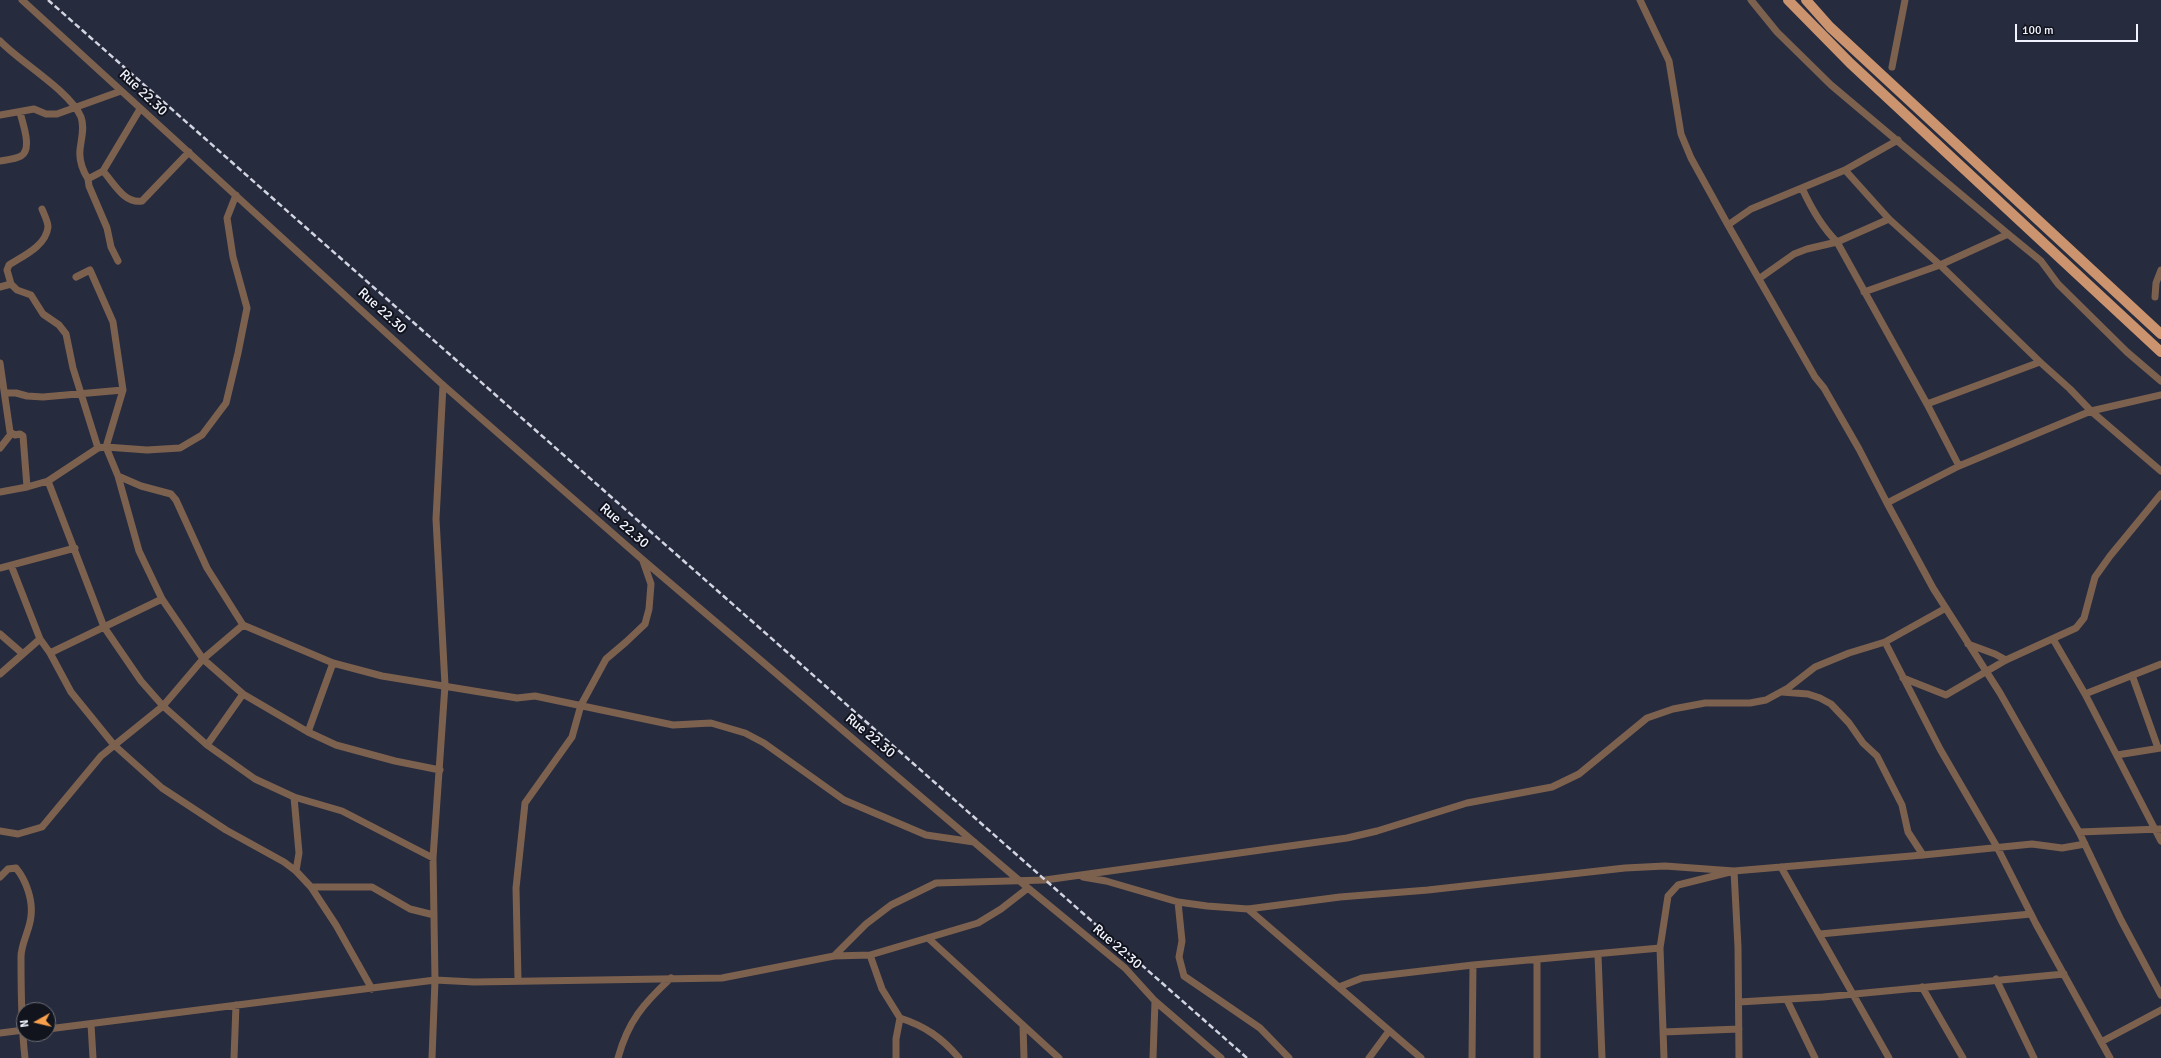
<!DOCTYPE html>
<html>
<head>
<meta charset="utf-8">
<style>
  body { margin:0 }
  #map { position:relative; width:2161px; height:1058px; overflow:hidden; background:#272b3e; font-family:Signika,sans-serif }
  canvas { display:block }
  .north { position:absolute; left:16px; top:1002px; width:40px; height:40px; box-sizing:border-box; background:#12141d; border:1px solid #6b6e77; border-radius:50%; rotate:262deg; font-size:11px; font-weight:700; line-height:16px; text-align:center; color:#f1f4fe }
  .north::after { content:''; display:block; margin:auto; width:14px; height:18px; background:#f9a04c; clip-path:polygon(50% 0,100% 100%,50% 72%,0 100%) }
  .scale { position:absolute; left:2015px; top:24px; width:123px; height:18px; box-sizing:border-box; border:2px solid #f1f4fe; border-top:0; padding-left:5px; font-size:12px; line-height:14px; white-space:nowrap; color:#f1f4fe; -webkit-text-stroke:3px #12141d; paint-order:stroke }
</style>
</head>
<body>
<div id="map">
<canvas width="2161" height="1058"></canvas>
<div class="north">N</div>
<div class="scale">100 m</div>
</div>
<script>
const c = document.querySelector('canvas').getContext('2d');
c.lineJoin = 'round';
function stroke(path, color, width, dash) {
  c.strokeStyle = color;
  c.lineWidth = width;
  c.lineCap = dash ? 'butt' : 'round';
  c.setLineDash(dash || []);
  c.stroke(path);
}
function label(font, color, halo, rows, align = 'center') {
  c.font = font + ' Signika,sans-serif';
  c.lineWidth = 4;
  c.setLineDash([]);
  c.textBaseline = 'middle';
  c.strokeStyle = halo;
  c.fillStyle = color;
  for (const [text, x, y, turn = 0] of rows) {
    c.save();
    c.translate(x, y);
    c.rotate((+turn || 0) * Math.PI / 180);
    c.textAlign = isNaN(turn) ? turn : align;
    if (halo) c.strokeText(text, 0, 0);
    c.fillText(text, 0, 0);
    c.restore();
  }
}
stroke(new Path2D(`
  M22,0L443,385L643,560L1028,888L1125,968L1155,1001L1221,1058
  M1640,0L1669,61L1681,134L1691,158L1728,225
  M1751,0L1777,32L1831,85L2008,234L2041,261L2058,284L2127,352L2161,381
  M0,41C21,63 70,91 81,117C85,128 81,139 80,150C79,160 83,171 88,179L103,171L140,109
  M1892,67L1905,0
  M0,115L34,109L46,114H57L121,91
  M0,161C6,160 16,159 21,156C33,149 22,122 20,112
  M1845,170L1889,219L1940,265L2040,362L2070,389L2091,411L2161,471
  M103,171C114,183 124,204 142,201L189,152
  M88,179L89,186L107,228L111,247L118,261
  M1802,188C1811,208 1821,226 1837,242L1927,404L1959,466
  M76,277L90,270L113,322L123,390L106,447L118,476L141,486L171,494L176,500L207,568L243,625L333,663L382,676L517,698L535,696L673,725L711,723L745,733L764,743L844,800L926,835L974,842
  M1760,278L1794,254L1807,249L1837,242L1889,219
  M11,284L7,270L9,265C23,256 46,246 48,227C48,222 44,214 42,209
  M0,287L11,284L17,290L31,295L43,314L59,325L66,334L73,368L98,448
  M1864,292L1940,265L2008,234
  M2155,297L2156,283L2161,270
  M0,363L10,432L15,435L20,434L23,436L27,487
  M5,393H16L27,396L43,397L123,390
  M2161,395L2091,411L1959,466L1887,503L1933,588L2000,693L2079,832L2121,920L2161,995
  M1927,404L2040,362
  M0,448L11,434
  M118,476L139,551L162,599L203,659L243,694L308,732L336,745L395,761L440,770
  M48,481L104,627L141,681L163,706L207,745L255,779L294,797L342,811L433,858
  M0,492L27,487L48,481L98,448L106,447L147,450L180,448L202,435L226,403L238,353L247,308L233,257L227,218L236,195
  M1887,503L1859,449L1824,388L1815,377L1728,225L1751,209L1845,170L1898,140
  M11,565L40,639L50,653L71,692L114,745L162,788L226,830L284,862L296,871L311,887L336,925L372,989
  M0,568L75,548
  M0,634L23,654
  M2053,639L2085,694L2161,841
  M1885,642L1940,749L1997,847L2036,924L2110,1058
  M1968,644L1995,654L2006,660
  M50,653L162,599
  M0,674L40,639
  M2132,675L2158,748
  M1903,678L1946,695L2006,660L2076,628L2084,618L2095,577L2110,556L2161,494
  M1782,692L1808,694L1820,698L1831,704L1849,723L1863,743L1877,756L1902,805L1908,832L1923,855
  M2085,694L2161,664
  M308,732L333,663
  M207,745L243,694
  M2117,755L2161,748
  M294,797L299,853L296,871
  M0,831L18,834L42,827L101,756L163,706L203,659L243,625
  M2079,832L2161,829
  M1781,867L1889,1058
  M0,877L8,869L16,868C26,880 33,900 31,916C30,930 21,943 21,957C21,991 21,1025 25,1058
  M1083,877L1106,881L1178,902L1207,906L1248,909L1340,897L1428,890L1625,868L1665,866L1734,871L1738,947L1739,1058
  M311,887H372L410,909L434,915
  M1178,902L1182,941L1179,957L1184,976L1260,1028L1289,1058
  M1248,909L1421,1058
  M1820,934L2031,914
  M928,938L1059,1058
  M870,955L882,989L900,1018
  M1598,955L1602,1058
  M834,956L866,924L891,905L936,883L1045,880L1347,838L1377,831L1467,803L1552,787L1579,774L1647,718L1673,709L1705,703H1750L1766,700L1788,688L1815,667L1849,653L1885,642L1946,608
  M1537,960V1058
  M1996,979L2034,1058
  M518,980L516,888L525,803L572,737L581,705L606,659L626,642L645,624L649,609L651,584L643,561
  M1339,987L1362,978L1473,965L1660,948
  M1922,987L1963,1058
  M1787,1000L1815,1058
  M1739,1002L1823,997L2064,974
  M91,1024L93,1058
  M1023,1026L1024,1058
  M48,1029L435,980L474,982L722,978L834,956L870,955L978,923L1001,909L1028,888
  M1663,1032L1739,1029
  M0,1033L24,1030
  M2101,1042L2161,1010
  M234,1058L236,1005
  M432,1058L435,980L433,858L445,685L436,519L443,385
  M618,1058C628,1021 644,1003 671,978
  M896,1058V1039L900,1018C925,1026 942,1038 959,1058
  M1153,1058L1155,1001
  M1369,1058L1389,1031
  M1472,1058L1473,965
  M1664,1058L1660,948L1668,896L1678,885L1734,871L1923,855L2032,844L2062,848L2085,844`), '#7c614f', 7);
stroke(new Path2D(`
  M1788,0L1850,63L2161,352
  M1806,0L1830,27L2161,334`), '#cc946e', 10);
stroke(new Path2D(`
  M48,0L1247,1058`), '#d2d5e1', 2.5, [6, 3]);
label('14px', '#f1f4fe', '#12141d', [
  ["Rue 22.30",143,93,43],
  ["Rue 22.30",382,311,42],
  ["Rue 22.30",624,526,41],
  ["Rue 22.30",870,736,40],
  ["Rue 22.30",1117,947,41]
]);
</script>
</body>
</html>
